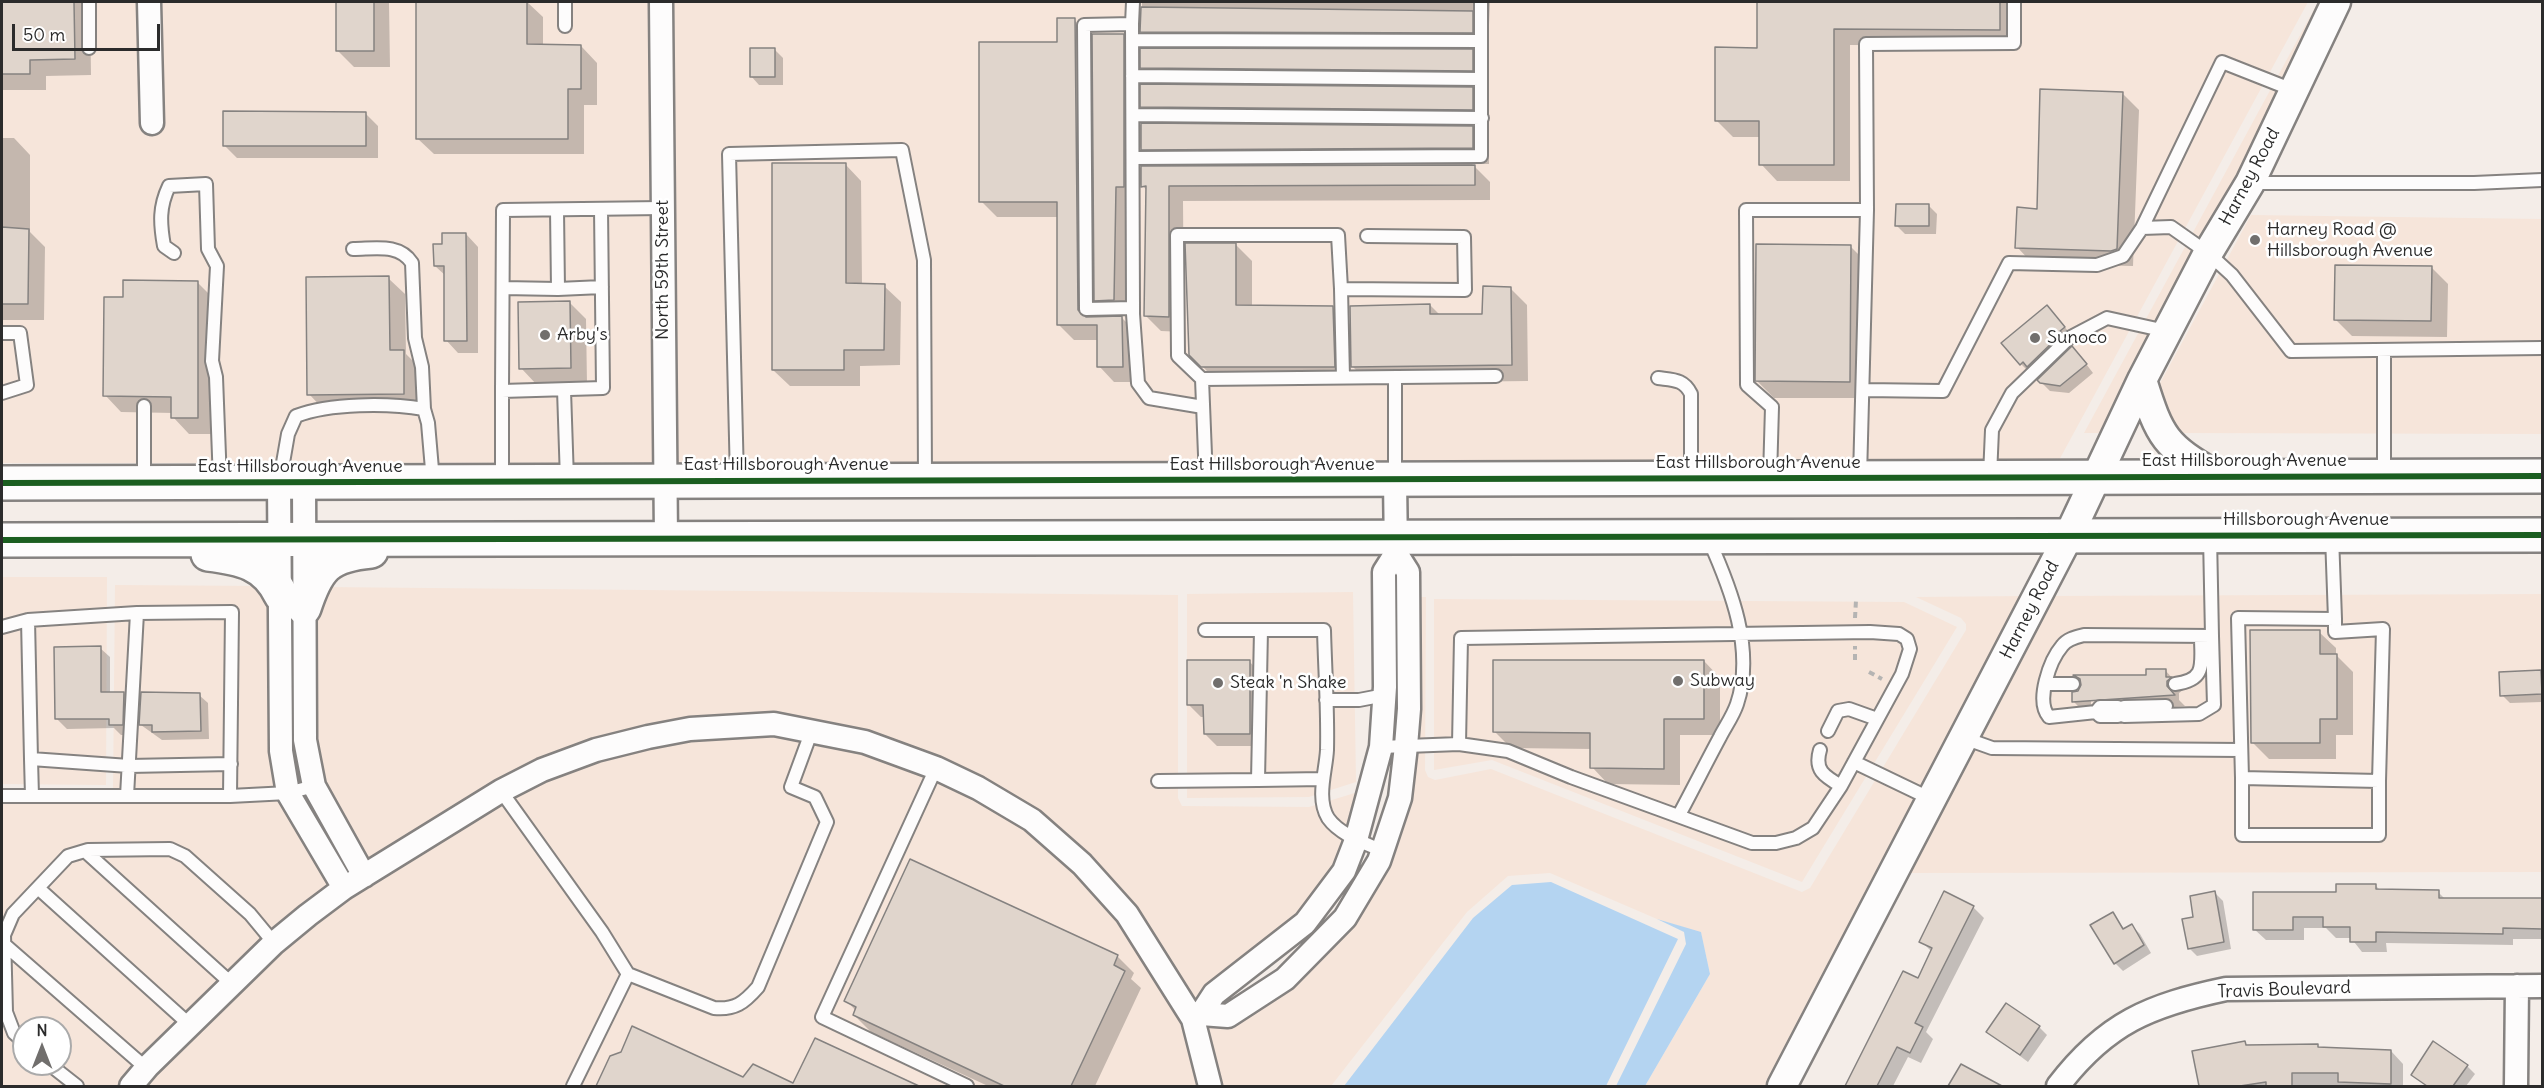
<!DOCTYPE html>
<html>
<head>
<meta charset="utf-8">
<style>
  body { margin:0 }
  #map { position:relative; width:2544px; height:1088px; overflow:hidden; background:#f4ede8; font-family:Delius,sans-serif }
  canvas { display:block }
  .frame { position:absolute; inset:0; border:3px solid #2b2b2b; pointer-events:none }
  .north { position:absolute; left:12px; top:1016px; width:60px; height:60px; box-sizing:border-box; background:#fff; border:2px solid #aaa; border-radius:50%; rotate:0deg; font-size:16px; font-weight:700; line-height:24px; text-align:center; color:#2b2b2b }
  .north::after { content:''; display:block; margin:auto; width:21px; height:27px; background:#716f6d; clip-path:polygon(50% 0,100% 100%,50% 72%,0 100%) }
  .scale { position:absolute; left:12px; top:24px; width:148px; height:27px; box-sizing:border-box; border:3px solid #2b2b2b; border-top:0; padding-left:8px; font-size:18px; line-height:21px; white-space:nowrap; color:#2b2b2b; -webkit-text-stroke:4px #fff; paint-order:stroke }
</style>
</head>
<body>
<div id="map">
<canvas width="2544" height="1088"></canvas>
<div class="frame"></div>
<div class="north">N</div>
<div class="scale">50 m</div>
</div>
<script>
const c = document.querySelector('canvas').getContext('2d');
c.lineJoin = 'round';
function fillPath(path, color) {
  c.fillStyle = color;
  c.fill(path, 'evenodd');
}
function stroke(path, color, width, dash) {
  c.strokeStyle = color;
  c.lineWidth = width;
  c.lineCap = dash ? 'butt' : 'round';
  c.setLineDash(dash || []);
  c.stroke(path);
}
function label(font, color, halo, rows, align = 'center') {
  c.font = font + ' Delius,sans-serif';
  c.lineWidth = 5;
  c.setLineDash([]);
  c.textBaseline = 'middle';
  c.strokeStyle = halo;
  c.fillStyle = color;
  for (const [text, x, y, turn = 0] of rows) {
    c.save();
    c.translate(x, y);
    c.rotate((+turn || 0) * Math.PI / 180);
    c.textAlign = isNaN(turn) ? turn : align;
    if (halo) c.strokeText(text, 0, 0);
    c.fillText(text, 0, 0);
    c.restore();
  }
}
fillPath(new Path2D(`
  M2,2H2308L2058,462L2,463Z
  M2318,2H2339L2110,433H2084Z
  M2251,215L2542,219V434L2175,433L2158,387Z
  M2,577H107L106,785L2,784Z
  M115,585L264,586L271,598V751L330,885L140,1058L117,1086H2V794L113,791ZM24,1028H60V1064H24Z
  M323,587L1178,595V798L1182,806L1309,807L1358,792L1335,865L1298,914L1196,1001L1134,906L1089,855L1038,811L983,778L939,757L868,731L814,719L774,713L689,718L593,739L538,759L497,780L368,860L324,782L316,739L315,610Z
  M1353,592L1356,782L1309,797L1187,798V594Z
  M2542,594V872L1906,873L2049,596Z
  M2025,596L1771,1086H1645L1710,974L1701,933L1657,919L1550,873L1508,876L1467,912L1331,1086H1221L1206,1026H1233L1292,988L1352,927L1388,867L1419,597H1426L1425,770L1428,777L1435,780L1491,769L1802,892L1810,888L1966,630V624L1961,618L1916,597Z
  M1434,599L1904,602L1957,627L1802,882L1492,760L1434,770Z
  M773,736L863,753L933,779L974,799L1026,830L1076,873L1119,921L1183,1024L1199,1086H145L280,953L314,925L349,898L506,801L545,781L599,761L650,748L691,741Z`), '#f6e5da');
fillPath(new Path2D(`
  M1551,882L1678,939L1606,1086H1344L1473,918L1512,885Z
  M1657,919L1701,932L1710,974L1645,1086H1616L1686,944L1684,932Z`), '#b4d4f1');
fillPath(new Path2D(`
  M2,2H90L91,75L46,76V90H2Z
  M337,2H389L390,67H354L338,51Z
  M418,2H527L543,17V46H581L597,63V105H584V154H434L417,138Z
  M1142,2H1490L1488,48H1470L1489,67V87L1470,86L1489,105V126L1470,125L1489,144V164H1472L1490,182V200L1183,201L1184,332L1161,331L1146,316L1148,191L1140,184V203H1132L1130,316H1120L1138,334V382H1114L1099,366L1098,340H1074L1058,324V217H997L981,201L1058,44L1074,20L1090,36L1092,236H1095L1123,36L1142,54L1160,50L1142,31ZM1140,65L1161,86H1140ZM1140,104L1161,125H1140ZM1140,147L1161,168H1140ZM1093,297L1114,318L1093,319Z
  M1759,2H2016V46L1850,45V181H1777L1761,164V137H1733L1716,120L1758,49Z
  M775,50L783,58V85H759L751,76Z
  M2122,93L2139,110L2133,266L2033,264L2017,247L2038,210Z
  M366,114L378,126V158H237L224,145Z
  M2,138H14L30,155V232L45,247L44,320H2Z
  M845,164L861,181L862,285L884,286L901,302L900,365L860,366V386H790L773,370Z
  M1929,206L1937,214L1936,234H1905L1897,226Z
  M466,234L478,247V353H458L446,340V276L435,266L443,245Z
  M1187,245H1236L1252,261V307H1332L1352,326L1430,305L1440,315H1484L1510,288L1527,305L1528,381L1369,383L1350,364V383H1219L1191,355Z
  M1851,247L1867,263L1866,398H1774L1757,381Z
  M2431,267L2448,284L2447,337L2352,336L2336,320Z
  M388,278L405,294L406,354L420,368V410L325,411L309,394Z
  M197,282L214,299V434H189L173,417V413L121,412L105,395L125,299Z
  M569,302L586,319L587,384L537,385L521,368Z
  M2055,315L2072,336L2029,372L2021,364Z
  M2080,356L2093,373L2069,393L2050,391L2039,380Z
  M2319,632L2336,648V655L2353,672V735H2336V759H2269L2252,742Z
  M100,648L110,657V694L124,693L134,703L132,735H121L114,728L67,729L57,719Z
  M1249,661L1261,674V746H1217L1205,734V717H1201L1189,705Z
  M1704,661L1720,678V735H1680V785L1608,784L1592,767V749L1511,748L1495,732Z
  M2165,670L2183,690L2179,693V700L2185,706L2086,714L2074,702L2083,685L2076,676H2147ZM2091,700H2101V703L2091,704Z
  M2540,672L2542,702L2510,703L2502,695Z
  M199,695L208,703L209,739L162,740L141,725Z
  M2375,885L2381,891L2438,892L2446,900L2542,901V939H2513V945L2386,943L2387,952H2362L2351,938H2336L2326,928H2304V940H2266L2254,929L2338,894Z
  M2215,893L2223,901L2231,949L2197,956L2189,948L2195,918Z
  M1973,907L1984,918L1926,1032L1933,1039L1921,1063L1908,1057L1893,1086H1845L1903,973L1919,980L1932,952L1921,941Z
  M2112,913L2125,930L2132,926L2140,934L2151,953L2123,971L2115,963Z
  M1117,956L1134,973L1131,979L1141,988L1095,1086H988L871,1032L854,1015L856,1011L846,1000Z
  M2039,1027L2047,1035L2028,1062L1988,1032Z
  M816,1040L915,1086H597L611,1057L743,1079L794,1085Z
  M2245,1043L2249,1047L2317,1046L2320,1049L2391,1051L2403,1064V1086H2200L2194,1052Z
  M1961,1066L1995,1085L1997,1086H1950Z
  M2467,1066L2475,1074L2466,1086H2426L2413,1075Z`), '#0003');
const building = new Path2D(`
  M2,2H74L75,59L30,60V74H2Z
  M336,2H374V51H336Z
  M416,2H527V44L581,45V89H568V139H416Z
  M1757,2H2000V30L1834,29V165H1759V121H1715V47L1757,48Z
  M1141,7L1473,11V33L1140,32Z
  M1057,18H1075L1078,310L1086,317L1122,316L1123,367H1097V325H1057V202H979V42H1057Z
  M1092,34H1124V187H1116L1114,300L1094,301Z
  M750,48H775V77H750Z
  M1140,48L1473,49V71L1140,68Z
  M1140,84L1473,87V110L1140,107Z
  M2040,89L2123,92L2117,249L2111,251L2015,248L2017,207L2037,209Z
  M223,111L366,112V146H223Z
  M1141,123L1473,126V148L1141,150Z
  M772,163H846V283L885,284L884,350H844V370H772Z
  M1475,165V185L1169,186V317L1144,316L1146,186L1141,187V166Z
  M1896,204H1929V226H1895Z
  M2,227L29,229L28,304H2Z
  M442,233H466L467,341H444V266H434L433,244H442Z
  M1185,243H1236V305L1333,306L1335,367H1201L1189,355Z
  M1756,244L1851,245L1850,382L1755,381Z
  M2335,265L2432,266L2431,321L2334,320Z
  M389,276L390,350H404V394L307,395L306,277Z
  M123,280L198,281V418H171V397L103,396L104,297H123Z
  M1483,286L1511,287L1512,365L1351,367L1350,306L1430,304V314H1482Z
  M570,301L571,368L519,369L518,302Z
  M2047,305L2065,327L2060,331L2062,333L2027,367L2023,362L2020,365L2001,343Z
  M2072,346L2087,364L2060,386L2040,383L2037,380Z
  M2250,630H2320V654H2337V719H2320V743H2251Z
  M101,646V692H124L123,725H109V719H55L54,647Z
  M1187,660H1250V734H1204L1203,705H1187Z
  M1493,660H1704V719H1664V769L1590,768V733L1493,732Z
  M2146,669H2166V677H2172L2167,681V686L2175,695L2072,702V692L2078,691L2081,685L2080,679L2073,675H2146Z
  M2541,670L2542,694L2500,696L2499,672Z
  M141,692L200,693L201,731L152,732V725H139Z
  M910,859L1118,955L1114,965L1125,971L1071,1086H1004L853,1015L856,1007L844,1001Z
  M2336,884H2376V889L2439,890V898H2542V929L2503,928V934L2376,932V942H2350V927H2323V917H2293V930H2253V892H2336Z
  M1944,891L1974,906L1915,1023L1923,1027L1910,1053L1897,1047L1877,1086H1845L1903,971L1918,978L1932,948L1919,942Z
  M2215,891L2224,942L2188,949L2182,919L2193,917L2190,896Z
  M2113,912L2123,929L2132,924L2144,945L2114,964L2090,925Z
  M2006,1003L2040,1026L2020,1055L1986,1032Z
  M632,1026L743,1077L753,1064L793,1083L815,1038L919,1086H596L610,1056L621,1052Z
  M2245,1041L2246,1045L2318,1044V1047L2391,1050V1084L2338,1082V1073H2292V1086H2266V1082L2240,1086H2199L2192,1051Z
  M2433,1041L2468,1065L2453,1086H2427L2411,1075Z
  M1961,1064L2002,1086H1948Z`);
fillPath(building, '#e0d5cc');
stroke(building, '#858280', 1.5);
const service = new Path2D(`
  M89,2V48
  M1132,24L1133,2
  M565,26V2
  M1132,40L1481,41
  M1132,76L1481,79
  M1133,115L1482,118
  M1133,158L1481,156V2
  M2250,183H2474L2542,180
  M601,209L603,388L502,391L503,210L662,208
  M557,210L558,289L602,287
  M2142,228L2222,62L2293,90
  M353,249C375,249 399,243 412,263L415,338L422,367L424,409
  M174,253L164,246C160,223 159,207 169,186L206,184L208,249L217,266L212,361L216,377L220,482
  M503,288L558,289
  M1133,308L1086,309L1084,25L1132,24C1132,119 1133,214 1133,308V314L1138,383L1149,398L1203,407
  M2,333H20L27,385L2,393
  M2384,350V475
  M1343,377L1341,289L1465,290L1464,237L1367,236
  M1395,377V479
  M1658,378C1673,380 1684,379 1691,394V477
  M1202,379L1178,356L1177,235H1338L1341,289
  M564,390L567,480
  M1863,390L1943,391L2009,263L2097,265L2123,256L2142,228L2171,227L2208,253L2232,275L2291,351L2542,348
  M502,391V480
  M144,406V482
  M1990,476L1992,430L2012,393L2069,338L2107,318L2166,331
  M1770,477L1772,407L1747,385L1746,210H1867
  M1860,477L1867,210L1866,44L2014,43V2
  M737,479L729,154L902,150L924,260L925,479
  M280,480L288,434L296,416C330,403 388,403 424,409L428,423L433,481
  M1206,480L1202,379L1496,376
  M2332,536L2335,619V632L2383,629L2379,781L2242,778L2238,618L2335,619
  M137,613L28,620L31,759L129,766L231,764
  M2,627L28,620
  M1205,630H1324C1325,670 1328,710 1327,750C1326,771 1316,798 1328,818C1340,835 1365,843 1383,851
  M1261,630L1258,780L1323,779
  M2045,684H2073
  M2175,684C2207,680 2201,664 2201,636
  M1326,700H1359L1385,695
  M2124,707L2166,706
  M2096,712L2100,707H2118
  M2118,716H2100L2096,712L2049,717C2035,701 2050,660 2062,646C2067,639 2076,637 2084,635L2212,636L2210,536
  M2124,716L2199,714L2214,705L2212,636
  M1828,731L1838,711L1849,709L1877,719
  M1964,738L1992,748L2241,750
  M1381,747L1459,744L1461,638L1870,632L1899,634L1907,639L1910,649L1902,674L1841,786L1813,828L1796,838L1776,843H1752L1571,777L1508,751L1459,744
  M1820,750C1814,770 1824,776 1841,786
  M31,759L32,796
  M1854,762L1931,799
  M936,768L822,1017L967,1086
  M2242,778V835H2379V781
  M1158,781L1258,780
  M501,791L602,932L628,974
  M2,796H230L288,793L314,786
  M127,796L137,613L232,612L230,796
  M1679,815C1693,789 1706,763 1720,737C1725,727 1733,716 1737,704C1755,650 1731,589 1709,540
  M85,851L232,984
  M38,888L190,1025
  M5,945L146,1068
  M24,1042L14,1033L6,1012L4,935L13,914L68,856L88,850L170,849L185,856L250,914L274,943
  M49,1064L77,1086
  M573,1086L628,974L714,1008C735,1010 744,1003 758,987L827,822L815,797L791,787L812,730`);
const minor = new Path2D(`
  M149,2L152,123
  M661,2L666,538
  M279,483L281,751L288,793L344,888
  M304,483L305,740L314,786L364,876
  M1201,1014L1228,1016L1285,979L1345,918L1379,861L1400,798L1406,746L1409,709L1408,572L1396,553L1395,480
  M1193,1019L1201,1014L1214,994L1305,923L1344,871L1356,840L1381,747L1385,687L1384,572L1396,553
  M131,1086L148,1066L274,943L308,915L344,888L501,791L542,770L596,750L648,737L690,729L774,724L865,742L936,768L978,788L1032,820L1082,864L1127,914L1193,1019L1210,1086
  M2058,1086C2106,1023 2150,1005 2226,989L2542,986
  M2516,1086L2517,986`);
const tertiary = new Path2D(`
  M2142,380C2160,438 2165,446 2217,476
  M1782,1086L2069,535L2142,380L2208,253L2250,183L2336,2`);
const primary = new Path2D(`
  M2,483L2542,476
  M2,540L2542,535
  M208,554C241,558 266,563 281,595
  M304,608C317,568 327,555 371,551`);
stroke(service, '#858280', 16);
stroke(minor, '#858280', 27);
stroke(tertiary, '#858280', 33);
stroke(primary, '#858280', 38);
stroke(new Path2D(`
  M1855,618L1856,600
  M1855,660V646
  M1869,672L1882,679`), '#b5b4b3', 4, [6, 4.5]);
stroke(service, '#fdfcfc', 12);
stroke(minor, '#fdfcfc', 22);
stroke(tertiary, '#fdfcfc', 28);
stroke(primary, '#fdfcfc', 33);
stroke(new Path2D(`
  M2,483L2542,476
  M2,540L2542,535`), '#1b5e20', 6);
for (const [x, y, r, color] of [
  [2255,240,6,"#716f6d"],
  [545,335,6,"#716f6d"],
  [2035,338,6,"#716f6d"],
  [1678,681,6,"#716f6d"],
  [1218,683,6,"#716f6d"]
]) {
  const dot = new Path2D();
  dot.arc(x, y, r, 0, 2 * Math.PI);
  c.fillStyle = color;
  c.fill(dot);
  stroke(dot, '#fff', 2);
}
label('18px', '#2b2b2b', '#fff', [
  ["Harney Road",2250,177,-62],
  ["North 59th Street",663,270,-90],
  ["East Hillsborough Avenue",2244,461],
  ["East Hillsborough Avenue",1758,463],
  ["East Hillsborough Avenue",786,465],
  ["East Hillsborough Avenue",1272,465],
  ["East Hillsborough Avenue",300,467],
  ["Hillsborough Avenue",2306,520],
  ["Harney Road",2030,610,-63],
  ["Travis Boulevard",2284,990,-2]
]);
label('18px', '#2b2b2b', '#fff', [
  ["Harney Road @",2267,230],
  ["Hillsborough Avenue",2267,251],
  ["Arby's",557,335],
  ["Sunoco",2047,338],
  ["Subway",1690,681],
  ["Steak 'n Shake",1230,683]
], 'left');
</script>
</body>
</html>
